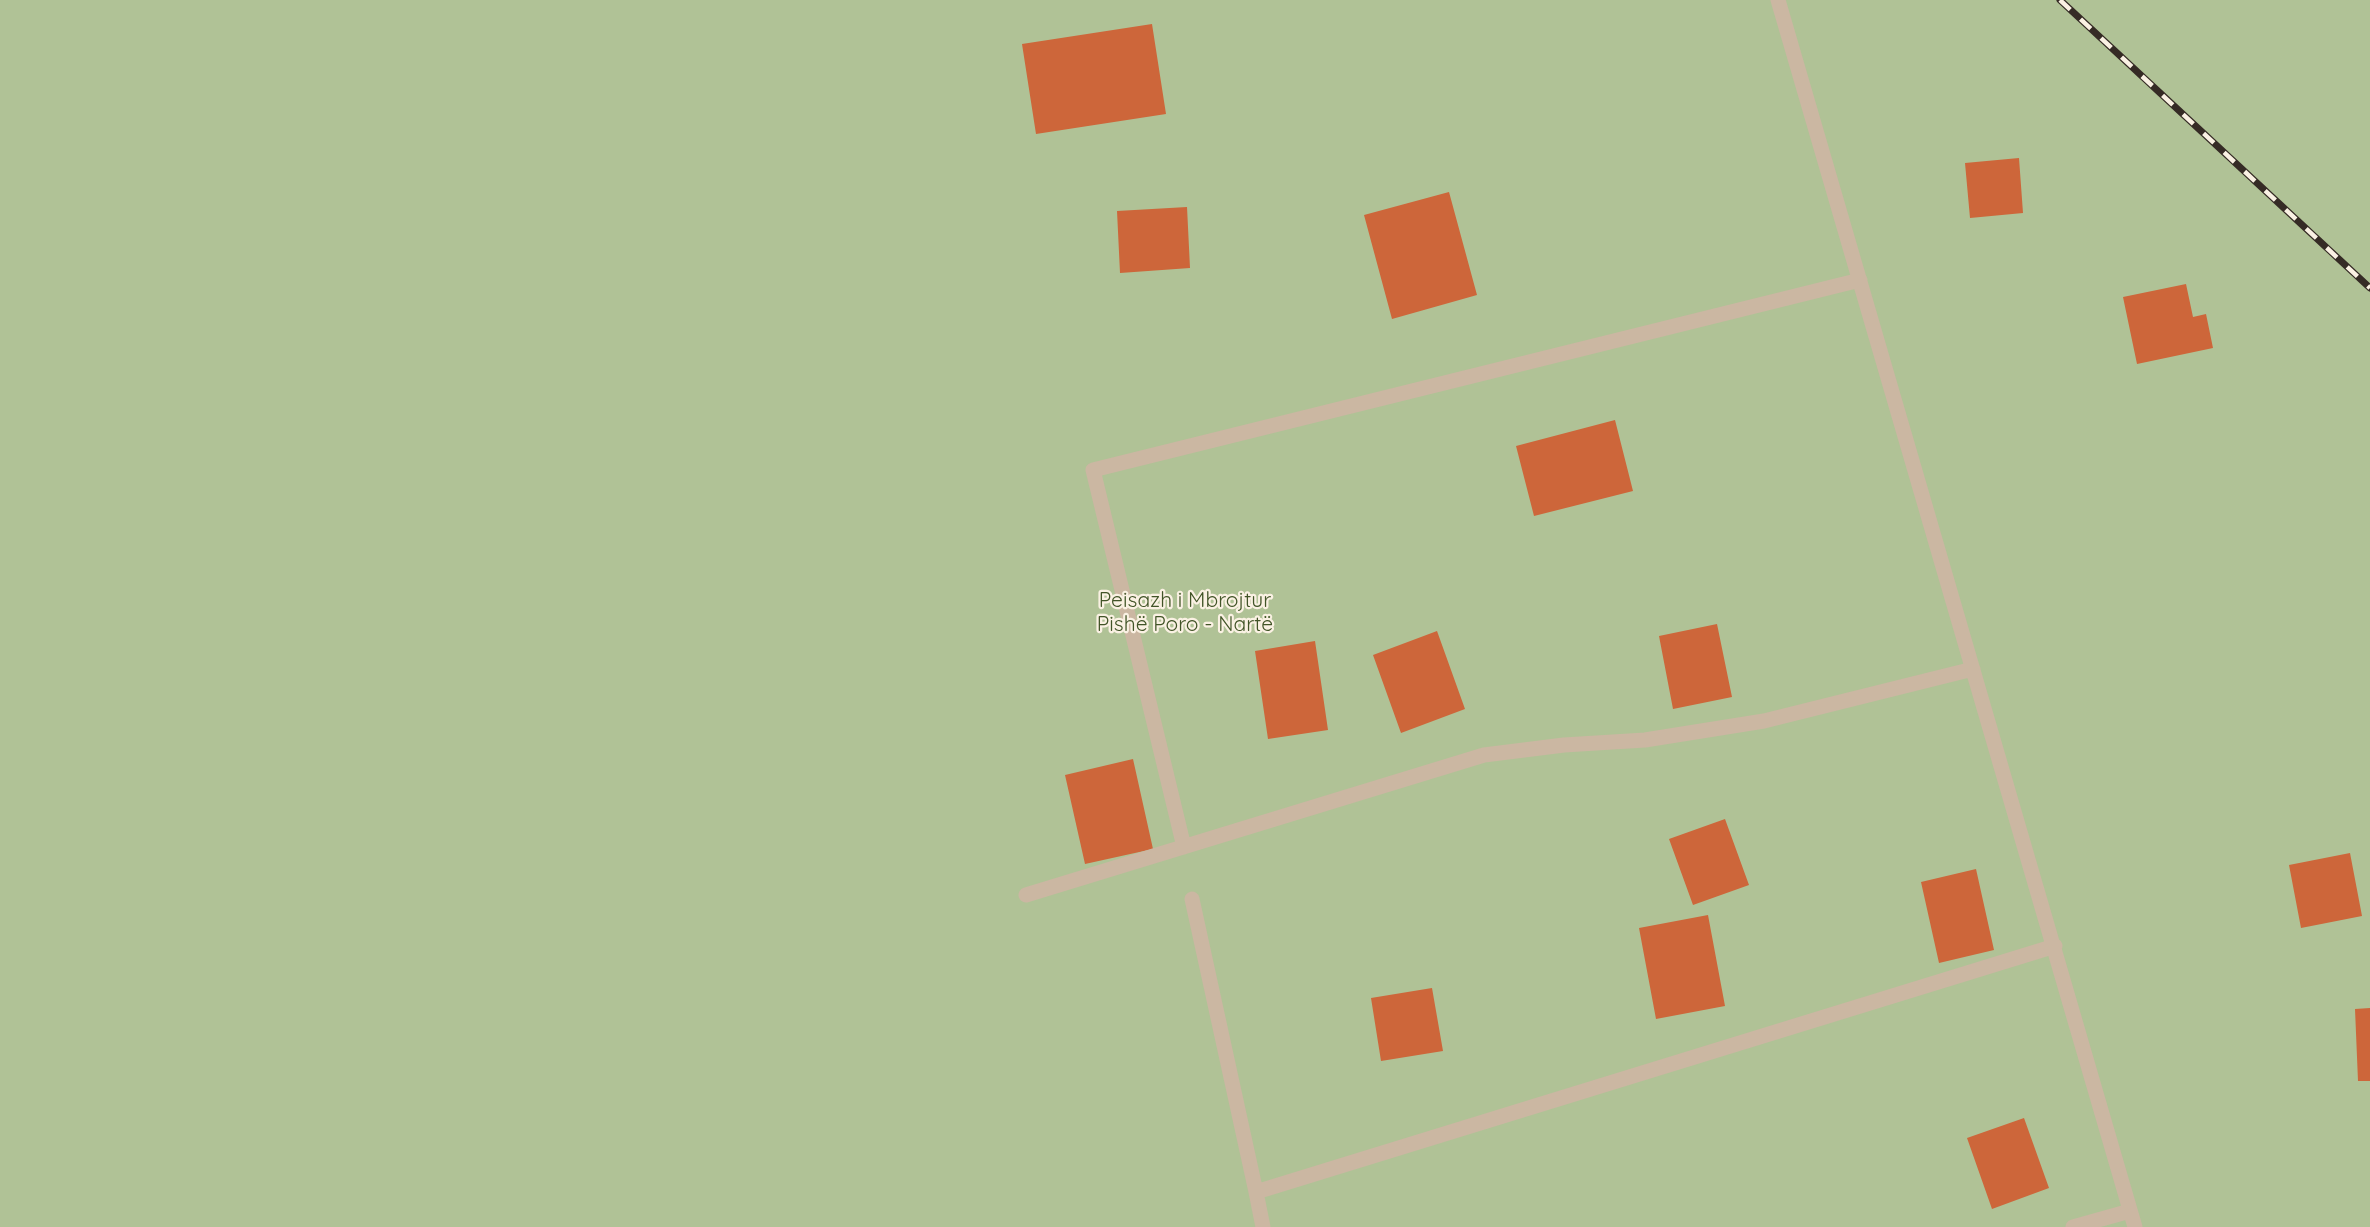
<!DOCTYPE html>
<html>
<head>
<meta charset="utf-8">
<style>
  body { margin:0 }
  canvas { display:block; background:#f2e7d7 }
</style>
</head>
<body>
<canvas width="2370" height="1227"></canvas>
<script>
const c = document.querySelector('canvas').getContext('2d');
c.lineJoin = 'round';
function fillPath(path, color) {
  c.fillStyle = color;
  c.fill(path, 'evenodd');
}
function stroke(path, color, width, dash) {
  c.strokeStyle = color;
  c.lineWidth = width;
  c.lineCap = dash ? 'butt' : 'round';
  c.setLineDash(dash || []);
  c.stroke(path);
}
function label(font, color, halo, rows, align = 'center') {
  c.font = font + ' Quicksand,sans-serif';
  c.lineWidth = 4.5;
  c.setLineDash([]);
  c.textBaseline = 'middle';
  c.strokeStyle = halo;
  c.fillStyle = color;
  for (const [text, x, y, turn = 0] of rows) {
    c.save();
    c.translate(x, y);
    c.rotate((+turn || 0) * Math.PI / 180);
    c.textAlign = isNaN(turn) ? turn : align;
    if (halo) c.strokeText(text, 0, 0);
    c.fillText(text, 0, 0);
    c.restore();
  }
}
fillPath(new Path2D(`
  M0,0H2370V1227H0Z`), '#b0c296');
fillPath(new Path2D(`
  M1152,24L1166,114L1036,134L1022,44Z
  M2019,158L2023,213L1970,218L1965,163Z
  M1449,192L1477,295L1392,319L1364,215Z
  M1187,207L1190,268L1120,273L1117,211Z
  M2186,284L2193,317L2206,314L2213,348L2137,364L2123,297Z
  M1615,420L1633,491L1534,516L1516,446Z
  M1717,624L1732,697L1673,709L1659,636Z
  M1437,631L1465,709L1401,733L1373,655Z
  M1315,641L1328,730L1268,739L1255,651Z
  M1133,759L1153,849L1085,864L1065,775Z
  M1725,819L1749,885L1693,905L1669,839Z
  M2350,853L2362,916L2301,928L2289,865Z
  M1976,869L1994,950L1939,963L1921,882Z
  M1708,915L1725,1006L1656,1019L1639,928Z
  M1432,988L1443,1051L1381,1061L1371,998Z
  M2370,1008V1081H2358L2355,1009Z
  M2024,1118L2049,1188L1992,1209L1967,1138Z`), '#cd663a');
stroke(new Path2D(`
  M1778,0L2135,1227
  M1184,847L1093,470L1860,280
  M1026,895L1484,755L1564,745L1645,740L1764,721L1973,669
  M1192,899L1256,1192
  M1263,1227L1256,1192L2055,946
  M2073,1227L2130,1211`), '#cbb7a2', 15);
const rail = new Path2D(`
  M2060,0L2370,288`);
stroke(rail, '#352b25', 7);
stroke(rail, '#faf1e3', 4.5, [14]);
label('21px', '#415427', '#faf1e3', [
  ["Peisazh i Mbrojtur",1185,601],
  ["Pishë Poro - Nartë",1185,625]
]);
</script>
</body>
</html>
